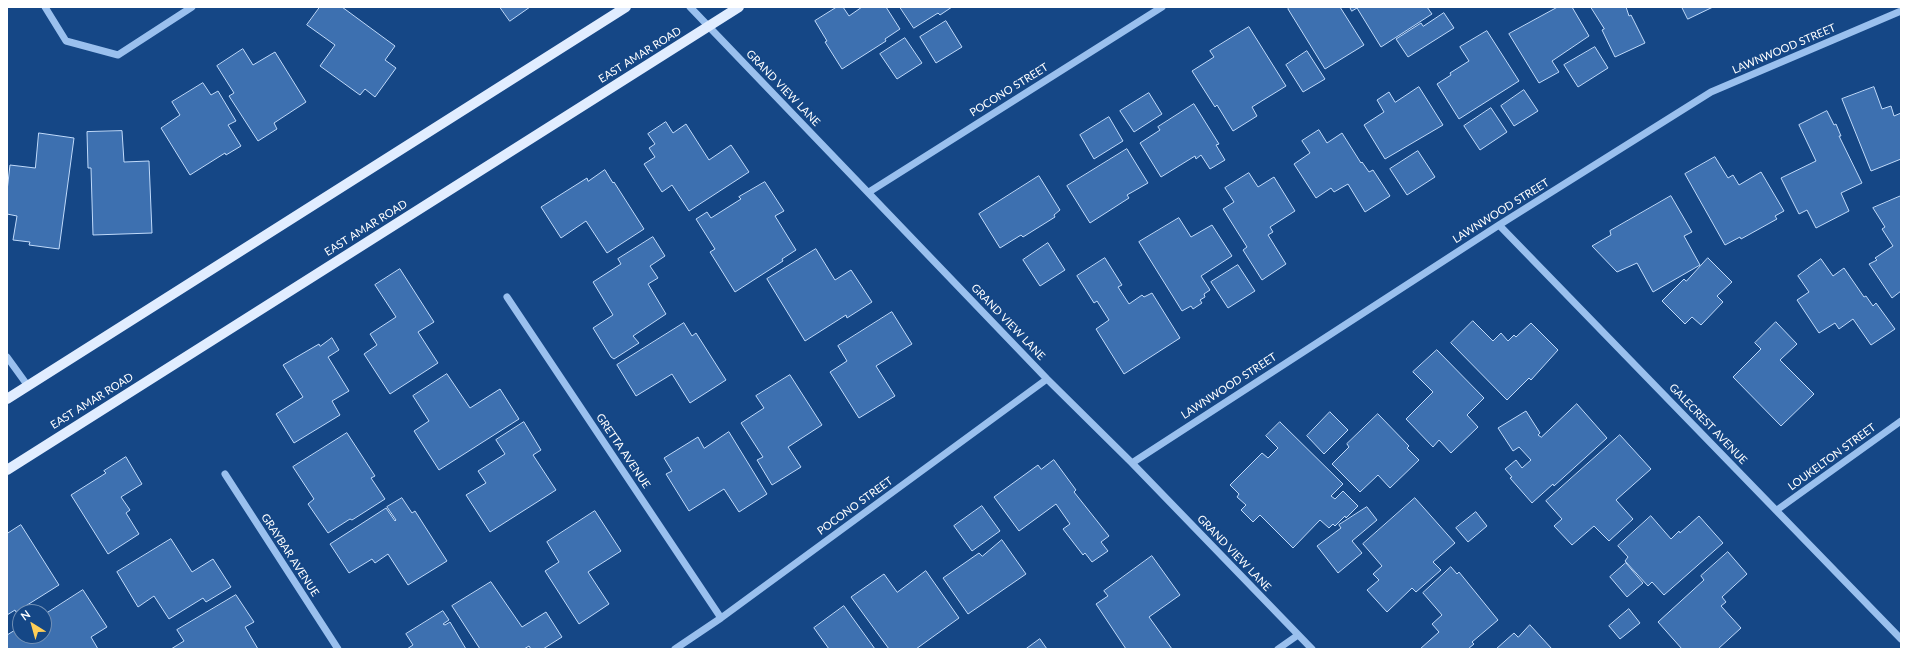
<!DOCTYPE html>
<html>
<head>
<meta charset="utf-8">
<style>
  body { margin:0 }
  #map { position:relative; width:1908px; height:656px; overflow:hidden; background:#154786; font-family:Lato,sans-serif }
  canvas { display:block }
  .frame { position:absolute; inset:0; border:8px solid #fff; pointer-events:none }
  .north { position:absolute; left:12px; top:604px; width:40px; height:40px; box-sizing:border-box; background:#154786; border:1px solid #7391b6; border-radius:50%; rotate:323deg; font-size:11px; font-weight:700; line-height:16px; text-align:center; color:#fff }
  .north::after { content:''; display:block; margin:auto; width:14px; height:18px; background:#ffce57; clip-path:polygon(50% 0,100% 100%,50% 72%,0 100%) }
</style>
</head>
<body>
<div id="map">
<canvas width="1908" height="656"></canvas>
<div class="frame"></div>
<div class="north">N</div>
</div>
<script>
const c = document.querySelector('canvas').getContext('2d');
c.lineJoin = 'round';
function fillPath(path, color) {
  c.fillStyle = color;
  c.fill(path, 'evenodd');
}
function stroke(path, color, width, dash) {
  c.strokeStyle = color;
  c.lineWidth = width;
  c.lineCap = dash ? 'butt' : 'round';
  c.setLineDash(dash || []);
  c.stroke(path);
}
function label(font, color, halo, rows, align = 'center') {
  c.font = font + ' Lato,sans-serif';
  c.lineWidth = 3.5;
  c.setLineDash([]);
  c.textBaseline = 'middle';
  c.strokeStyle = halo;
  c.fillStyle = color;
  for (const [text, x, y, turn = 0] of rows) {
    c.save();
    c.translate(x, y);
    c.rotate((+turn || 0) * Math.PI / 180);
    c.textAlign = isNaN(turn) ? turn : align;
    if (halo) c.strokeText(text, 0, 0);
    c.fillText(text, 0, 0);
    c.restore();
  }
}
const building = new Path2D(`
  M320,7H342L395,46L385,60L396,68L375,97L365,89L360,95L320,66L335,45L307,25Z
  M500,7H530L510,21Z
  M837,7H843L849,16L862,7H886L900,29L885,39L886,41L842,69L825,42L827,41L815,21Z
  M900,7H952L940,15L938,13L914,28Z
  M1290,7H1340L1364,45L1325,69L1288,9Z
  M1350,7H1427L1432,14L1381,47L1357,8L1352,11Z
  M1558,7H1572L1589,36L1552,61L1559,72L1539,83L1509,34Z
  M1591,7H1626L1629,16L1631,15L1645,43L1615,57L1602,30L1604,29Z
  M1682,7H1713L1688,19Z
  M1444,13L1454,28L1408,57L1396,39L1421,23L1423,26Z
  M946,21L962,47L936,63L920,37Z
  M1249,27L1286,86L1252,107L1257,116L1233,131L1217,105L1215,107L1192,71L1214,57L1210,51Z
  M1487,31L1519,81L1459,119L1437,84L1451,75L1450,73L1469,61L1460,47Z
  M905,38L922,63L897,79L880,54Z
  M1595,47L1608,68L1578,87L1564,65Z
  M243,49L253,65L275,52L306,102L274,123L277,129L258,141L229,96L234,93L217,66Z
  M1307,51L1325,79L1303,92L1286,65Z
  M203,83L211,95L218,91L236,121L228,125L241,146L226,155L225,153L190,175L161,128L180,115L172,102Z
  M1419,87L1443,125L1385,159L1364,125L1384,112L1377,100L1389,92L1395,102Z
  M1874,87L1882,109L1891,106L1894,116L1901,113V159L1871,171L1842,99Z
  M1524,90L1538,111L1514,126L1501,106Z
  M1149,93L1162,114L1134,132L1120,111Z
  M1194,104L1219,144L1216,145L1225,160L1210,169L1201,155L1196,159L1195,156L1161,177L1140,143L1160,130L1158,127Z
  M1491,108L1507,132L1480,150L1464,126Z
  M1827,111L1834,125L1836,124L1841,136H1839L1862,183L1841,193L1849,211L1816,228L1807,210L1799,214L1781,178L1816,161L1799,125Z
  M1109,117L1123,141L1094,159L1080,135Z
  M666,122L673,133L686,124L709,160L731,145L749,172L689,211L672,185L662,192L644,164L655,157L649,148L655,144L648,134Z
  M1319,130L1327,143L1342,133L1361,163L1362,162L1369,172L1373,170L1390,196L1365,212L1348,184L1334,192L1331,188L1316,198L1294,164L1310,153L1302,141Z
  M122,131L124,162L149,161L152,233L93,235L91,168H88L87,132Z
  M39,133L74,138L59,249L29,245L30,242L13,240L17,216L7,214V191L10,165L35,168Z
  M1127,149L1148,183L1127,195L1129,198L1090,223L1067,186Z
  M1418,151L1435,177L1407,195L1390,169Z
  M1715,157L1728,178L1733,175L1739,185L1761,172L1784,211L1775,216L1777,219L1741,239L1740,237L1725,245L1685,174Z
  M605,170L613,183L614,182L644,229L607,253L586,221L561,238L541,207L587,178L588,181Z
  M1249,173L1258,187L1274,177L1295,211L1270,227L1273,232L1268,235L1286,264L1262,280L1243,250L1247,247L1223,209L1234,202L1225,188Z
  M1039,176L1060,210L1054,215L1055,217L1023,237L1021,235L1000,248L979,214Z
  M765,182L784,211L775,216L796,250L782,259L783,261L735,292L710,252L715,249L696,219L707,212L711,218L741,199L739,197Z
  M1671,196L1692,232L1684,236L1700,265L1653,292L1637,263L1617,272L1592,246L1611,235L1610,231Z
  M1901,196V291L1892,298L1869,264L1877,260L1875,258L1893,246L1882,229L1885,227L1873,208Z
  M1179,218L1191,237L1212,225L1232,256L1201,276L1210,290L1204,294L1205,297L1200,300L1202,303L1193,309L1191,306L1182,311L1139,242Z
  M653,237L665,256L650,266L658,278L648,284L666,314L633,336L639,343L614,359L611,357L593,328L613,315L593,282L621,264L618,259Z
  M1048,243L1065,270L1040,286L1023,260Z
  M816,249L835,280L851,270L872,302L847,318L846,315L805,341L767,279Z
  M1105,258L1122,285L1118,287L1129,304L1142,295L1144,297L1152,293L1180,338L1124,374L1096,329L1109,320L1097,301L1094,303L1077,276Z
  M1708,258L1732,282L1717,296L1723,302L1701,325L1692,317L1685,324L1662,301L1684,279L1686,281Z
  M1821,259L1833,276L1844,268L1864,297L1866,296L1873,306L1876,303L1895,329L1871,345L1853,319L1839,329L1835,323L1819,333L1797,300L1809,292L1798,276Z
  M1238,265L1255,291L1228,308L1211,282Z
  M400,269L434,322L418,332L438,363L390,394L364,354L377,345L370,334L396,317L375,285Z
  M892,312L912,344L876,366L895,396L859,418L830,372L847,361L838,346Z
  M1473,321L1493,341L1501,333L1508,341L1514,335L1516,337L1531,323L1558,350L1531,380L1529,378L1507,400L1451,343Z
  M1776,322L1797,344L1780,360L1814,394L1781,426L1733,377L1761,349L1755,343Z
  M684,323L692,336L696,333L726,380L690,403L672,374L636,396L617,365Z
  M332,338L339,350L328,357L349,391L332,401L340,415L294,443L276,414L303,397L283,365L319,344L320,346Z
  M1437,350L1484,398L1467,415L1478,427L1451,453L1439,440L1433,447L1406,419L1433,392L1413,372Z
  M447,374L470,408L500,389L519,419L439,470L414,431L429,421L413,396Z
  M790,375L822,425L788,447L801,467L772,485L757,460L763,457L741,423L764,408L756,396Z
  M1577,404L1607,438L1554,486L1553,484L1532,503L1510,478L1512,477L1505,469L1516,460L1522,468L1531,460L1519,447L1513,451L1498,428L1526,411L1540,433L1538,435L1541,437Z
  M1330,412L1348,430L1324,454L1307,436Z
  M1378,414L1409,446L1407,448L1419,460L1390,488L1378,475L1360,492L1332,464L1349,447L1347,444Z
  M524,422L541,450L533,455L556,490L490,532L466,495L486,483L478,471L505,454L496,440Z
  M1280,422L1343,484L1331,496L1335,499L1343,491L1358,506L1346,518L1345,516L1335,526L1333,524L1329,528L1320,520L1293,548L1260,515L1253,522L1241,510L1246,505L1237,497L1239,494L1230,485L1262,453L1268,458L1278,448L1266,436Z
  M729,432L767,494L739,512L724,489L689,511L666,474L672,471L664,458L698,437L704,448Z
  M347,433L375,476L371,478L385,499L352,520L350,519L328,533L308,504L314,499L293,467Z
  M1620,435L1651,469L1616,500L1633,519L1609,541L1594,526L1572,545L1554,526L1562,519L1546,501Z
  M126,457L142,484L121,497L130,510L126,513L139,534L108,554L71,495L106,473L104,471Z
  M1054,460L1076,490L1074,492L1109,536L1101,542L1108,551L1092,562L1085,553L1083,555L1063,529L1070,524L1056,504L1019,531L994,497L1038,465L1041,469Z
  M402,498L412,513L415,511L447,561L408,585L388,554L375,563L372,559L349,573L330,544L386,508L395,521L396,520L387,507Z
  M1415,498L1455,543L1433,562L1441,570L1416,592L1412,588L1387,612L1367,590L1379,580L1373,574L1382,566L1363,544Z
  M982,506L1000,531L972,551L954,526Z
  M1367,507L1377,520L1352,541L1362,553L1338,573L1317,546L1341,528L1339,525Z
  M595,511L621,551L588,572L609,604L579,624L545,571L559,562L547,542Z
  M1476,512L1487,526L1468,542L1456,528Z
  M1651,516L1671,539L1679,531L1680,533L1699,516L1723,543L1664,595L1652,582L1648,586L1625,561L1628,557L1618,546Z
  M21,525L59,585L16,612L15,610L7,615V534Z
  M171,539L192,572L213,559L231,587L206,602L203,598L169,619L154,596L138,607L117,572Z
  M1002,540L1026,574L968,614L943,578L979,553L982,556Z
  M1728,552L1747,574L1722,597L1726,602L1721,606L1741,628L1718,649H1682L1658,622L1704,580L1701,576Z
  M1152,556L1180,595L1149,617L1172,649H1126L1096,604L1108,596L1104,591Z
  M1626,563L1643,583L1627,597L1610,577Z
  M1451,567L1457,574L1459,572L1498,620L1472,642L1474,644L1468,649H1420L1439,632L1432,624L1442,615L1423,593Z
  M926,571L959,618L916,649H889L851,597L884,574L897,592Z
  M491,582L522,627L546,612L562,637L543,649H531L529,646L524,649H480L452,606Z
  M83,590L107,627L91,637L98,649H7V635L20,627V636H44V615Z
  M236,595L254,622L245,627L258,649H171L184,641L177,630Z
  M844,606L875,649H829L814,628Z
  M1629,609L1640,623L1620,639L1609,626Z
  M443,611L449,620L443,624L445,625L450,622L466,649H407L413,645L406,634Z
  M1530,625L1552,649H1496L1514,633L1518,637Z
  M1040,639L1047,649H1026Z`);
fillPath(building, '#3d70b0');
stroke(building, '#c0dafa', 1);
stroke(new Path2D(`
  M45,7L66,41L118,55L192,7
  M690,7L1047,379L1132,463L1312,649
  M869,192L1162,7
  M1499,225L1901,639
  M507,297L721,618
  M7,357L28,386
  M1132,463L1499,225L1711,92L1901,11
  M225,474L338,649
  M1777,510L1901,421
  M675,649L721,618L1047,379
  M1278,649L1298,635`), '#9ac0ee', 7);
stroke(new Path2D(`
  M7,399L626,7
  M7,470L739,7`), '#e1edff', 10);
label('11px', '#fff', '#154786', [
  ["LAWNWOOD STREET",1784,49,-23],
  ["EAST AMAR ROAD",640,55,-32],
  ["GRAND VIEW LANE",783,88,46],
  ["POCONO STREET",1009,90,-32],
  ["LAWNWOOD STREET",1501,211,-32],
  ["EAST AMAR ROAD",366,228,-32],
  ["GRAND VIEW LANE",1008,322,46],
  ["LAWNWOOD STREET",1229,386,-33],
  ["EAST AMAR ROAD",92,401,-32],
  ["GALECREST AVENUE",1708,424,46],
  ["GRETTA AVENUE",623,451,56],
  ["LOUKELTON STREET",1832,457,-36],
  ["POCONO STREET",855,506,-36],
  ["GRAND VIEW LANE",1234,553,46],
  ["GRAYBAR AVENUE",290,555,57]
]);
</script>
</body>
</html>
